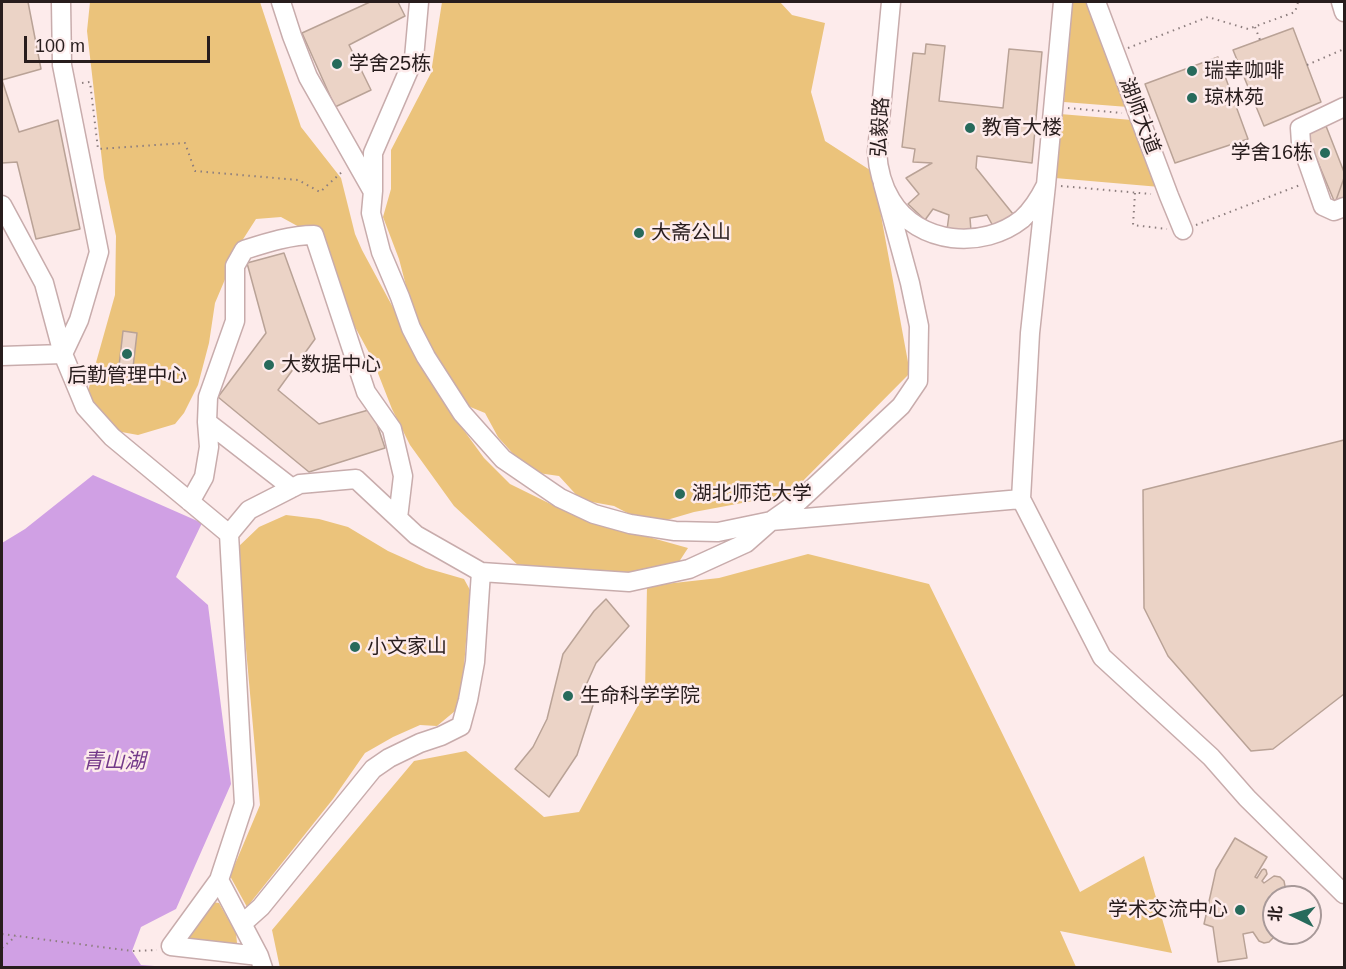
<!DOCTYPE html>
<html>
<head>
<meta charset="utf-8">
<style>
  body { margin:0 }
  #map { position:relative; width:1346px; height:969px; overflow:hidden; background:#fdebeb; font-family:Helvetica,"Noto Sans SC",sans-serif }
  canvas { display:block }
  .frame { position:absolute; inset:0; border:3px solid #281d1d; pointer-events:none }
  .north { position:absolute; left:1262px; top:885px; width:60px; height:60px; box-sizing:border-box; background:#fdebeb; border:2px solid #a89999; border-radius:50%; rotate:275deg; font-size:16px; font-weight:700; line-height:24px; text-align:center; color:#281d1d }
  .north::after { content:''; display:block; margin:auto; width:21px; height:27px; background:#276a5b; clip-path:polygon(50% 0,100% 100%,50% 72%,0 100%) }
  .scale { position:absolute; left:24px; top:36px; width:186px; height:27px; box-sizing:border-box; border:3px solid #281d1d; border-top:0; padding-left:8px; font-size:18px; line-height:21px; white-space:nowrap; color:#281d1d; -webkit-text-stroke:4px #fdebeb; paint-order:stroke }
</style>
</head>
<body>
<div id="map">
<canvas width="1346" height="969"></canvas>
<div class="frame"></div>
<div class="north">北</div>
<div class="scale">100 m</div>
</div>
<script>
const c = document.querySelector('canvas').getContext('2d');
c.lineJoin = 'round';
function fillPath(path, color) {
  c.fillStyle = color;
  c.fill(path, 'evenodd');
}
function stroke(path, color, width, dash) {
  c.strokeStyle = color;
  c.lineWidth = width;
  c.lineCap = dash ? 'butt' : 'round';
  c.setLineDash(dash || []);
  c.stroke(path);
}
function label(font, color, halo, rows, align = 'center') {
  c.font = font + ' Helvetica,"Noto Sans SC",sans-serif';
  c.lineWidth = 5;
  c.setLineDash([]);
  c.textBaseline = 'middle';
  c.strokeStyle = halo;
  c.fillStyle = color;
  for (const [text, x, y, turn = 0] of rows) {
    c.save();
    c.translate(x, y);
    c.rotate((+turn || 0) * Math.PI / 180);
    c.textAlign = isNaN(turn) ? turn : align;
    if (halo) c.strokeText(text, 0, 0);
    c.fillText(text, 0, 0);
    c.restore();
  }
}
fillPath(new Path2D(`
  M90,2H260L301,127L341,178L355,234L362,250L403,326L433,376L460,425L484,458L510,484L577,517L688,548L675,568L658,576L520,567L454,506L410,445L392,409L372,358L349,316L336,271L323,240L281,217L256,219L240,244L215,303L209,343L198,385L184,413L175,424L138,435L105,429L88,391L115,295L116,236L104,178L87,31Z
  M442,2H780L792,15L825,23L811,92L825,141L873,172L910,373L790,494L694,512L660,522L635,517L614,506L581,500L559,476L538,473L515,456L498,437L485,413L463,404L429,352L416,324L399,259L383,217L391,189V150L431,73Z
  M1071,2H1090L1128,107L1064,102Z
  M1060,114L1132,120L1160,187L1055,178Z
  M286,515L319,519L348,527L388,551L426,568L464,579L470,590L461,706L437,726L420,725L393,737L365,753L333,799L247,907L230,876L260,805L237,548L259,527Z
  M808,554L929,584L1080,892L1144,856L1172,953L1060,931L1076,967L280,968L272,930L414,761L466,751L544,817L579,812L645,693L647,586L719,578Z
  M212,902L219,903L236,933L237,943L232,948L187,941L208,905Z`), '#ebc37b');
fillPath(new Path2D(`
  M93,475L202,523L176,577L208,605L231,784L176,909L141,927L132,951L141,965L168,967L2,968V543L25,529Z`), '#d0a0e4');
const building = new Path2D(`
  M2,2H28L41,69L2,80L19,132L58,120L80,229L36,239L17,162L2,163Z
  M370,2H398L405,16L349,45L371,90L335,107L302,33Z
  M1293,28L1321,102L1264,126L1233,50Z
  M926,44L945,46L939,101L1003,108L1009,49L1042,52L1032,163L977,156L976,168L1013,214L994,228L987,215L970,218L971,231L947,230L949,215L933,209L925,220L908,204L919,194L906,178L932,163L913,162L915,149L902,147L913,53L925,54Z
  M1218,57L1248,139L1175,163L1145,84Z
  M1326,126L1344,172V178L1335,203L1306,134Z
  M1344,178V199L1335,203Z
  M284,253L315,339L278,390L319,424L372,409L385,448L309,472L218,397L266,333L247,263Z
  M123,331L137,333L132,376L118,375Z
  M1344,440V694L1273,749L1251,751L1168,656L1144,608L1143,490Z
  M606,599L629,626L596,663L587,683L580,700L594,702L577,755L549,797L515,769L533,747L547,719L563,654L594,611Z
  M1235,838L1267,857L1255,877L1257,878L1262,870L1264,869L1266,870L1267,874L1262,881L1264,883L1274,876L1280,877L1284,881L1287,897H1274V933H1278L1269,942L1264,943L1259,941L1253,932L1243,934L1247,958L1218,962L1213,927L1204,924L1216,870Z`);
fillPath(building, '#ebd3c6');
stroke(building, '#b9a296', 1.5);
const minor = new Path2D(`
  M61,2L62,65L99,252L79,320L63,354
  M281,2L292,36L308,77L372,190
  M419,2L414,58L373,153V191L371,213L381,252L400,297L411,328L426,357L462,413L503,459L560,498L594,514L630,524L675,531L718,532L771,521L1021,499
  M891,2L877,152C878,169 882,185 891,200C918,245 983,250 1022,219C1032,210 1040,197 1046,185L1063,2
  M1096,2L1169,196L1183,230
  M1341,2L1344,12
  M1344,107L1300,128L1301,143L1323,206L1334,211L1344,207
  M1046,185L1030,333L1021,499L1102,657L1211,757L1247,798L1344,894
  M2,205L44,283L63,354L85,407L112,437L229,534
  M2,356L63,354
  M207,422L292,488
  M190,502L204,477L209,447L207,422L208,397L235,321V266L244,250C266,243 290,235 314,235L366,392L392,429L403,476L398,518
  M219,880L171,946L259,956
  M242,924L261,907L373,769L389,758L420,743L441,736L461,726L468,700L475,662L481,572
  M263,968L259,956L219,880L244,804L229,534L249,510L300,484L356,479L416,535L481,572L629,582L689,569L746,543L771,521L798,502L901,406L918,381L919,326L910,283L883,184`);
stroke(minor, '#c8acac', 21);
stroke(new Path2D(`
  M1255,27L1260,40
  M1128,48L1208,17L1248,29L1295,12L1298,2
  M1307,65L1344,49
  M82,83L90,82L98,149L185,143L195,171L298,180L320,192L344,170
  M1068,108L1122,113
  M1061,186L1151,194
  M1135,193L1133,225L1167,229
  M1196,225L1300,185
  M2,934L132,951L157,950
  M2,948L16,936`), '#8d7e7e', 2, [1.5, 4.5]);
stroke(minor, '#fff', 18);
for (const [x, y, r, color] of [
  [337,64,6,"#276a5b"],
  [1192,71,6,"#276a5b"],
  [1192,98,6,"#276a5b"],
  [970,128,6,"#276a5b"],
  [1325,153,6,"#276a5b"],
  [639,233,6,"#276a5b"],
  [127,354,6,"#276a5b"],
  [269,365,6,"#276a5b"],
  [680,494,6,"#276a5b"],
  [355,647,6,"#276a5b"],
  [568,696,6,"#276a5b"],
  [1240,910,6,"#276a5b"]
]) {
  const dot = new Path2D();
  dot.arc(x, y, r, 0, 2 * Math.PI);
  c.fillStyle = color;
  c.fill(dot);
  stroke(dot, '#fdebeb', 2);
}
label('20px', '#281d1d', '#fdebeb', [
  ["学舍25栋",349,64],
  ["瑞幸咖啡",1204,71],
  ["琼林苑",1204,98],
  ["教育大楼",982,128],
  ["学舍16栋",1313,153,"right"],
  ["大斋公山",651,233],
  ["大数据中心",281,365],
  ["后勤管理中心",127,376,"center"],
  ["湖北师范大学",692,494],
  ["小文家山",367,647],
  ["生命科学学院",580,696],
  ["学术交流中心",1228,910,"right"]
], 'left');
label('20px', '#281d1d', '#fdebeb', [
  ["湖师大道",1139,116,69],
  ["弘毅路",881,127,-87]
]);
label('italic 21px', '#733989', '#fdebeb', [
  ["青山湖",114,762]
]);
</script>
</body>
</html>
